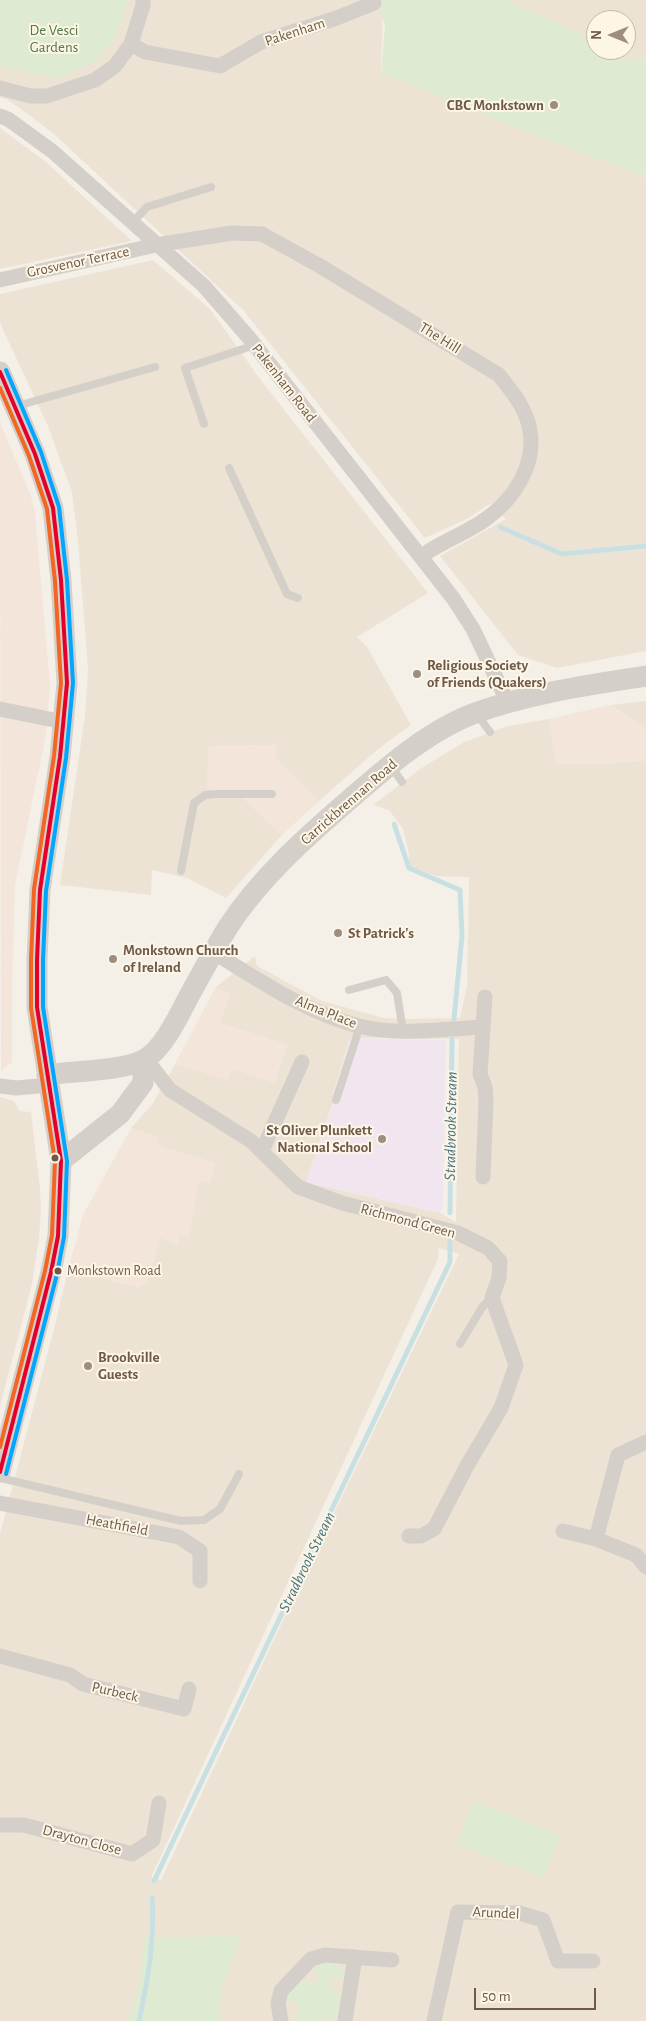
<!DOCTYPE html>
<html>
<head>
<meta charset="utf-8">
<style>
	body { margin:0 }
	#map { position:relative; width:646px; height:2021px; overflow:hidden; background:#f4f0e7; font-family:"Alegreya Sans",sans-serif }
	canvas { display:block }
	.north { position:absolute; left:586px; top:10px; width:50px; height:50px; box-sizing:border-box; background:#fdf6e6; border:1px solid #c4b7a8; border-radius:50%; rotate:270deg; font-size:14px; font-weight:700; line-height:20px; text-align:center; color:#6e594a }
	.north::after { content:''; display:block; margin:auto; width:18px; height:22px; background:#9d8e81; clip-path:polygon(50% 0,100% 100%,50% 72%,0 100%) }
	.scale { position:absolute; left:474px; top:1988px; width:122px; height:22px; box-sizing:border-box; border:2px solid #6e594a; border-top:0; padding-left:6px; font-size:15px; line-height:18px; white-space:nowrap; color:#6e594a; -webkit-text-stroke:4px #fdf6e6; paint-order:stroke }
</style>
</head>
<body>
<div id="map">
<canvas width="646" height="2021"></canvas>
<div class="north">N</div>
<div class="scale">50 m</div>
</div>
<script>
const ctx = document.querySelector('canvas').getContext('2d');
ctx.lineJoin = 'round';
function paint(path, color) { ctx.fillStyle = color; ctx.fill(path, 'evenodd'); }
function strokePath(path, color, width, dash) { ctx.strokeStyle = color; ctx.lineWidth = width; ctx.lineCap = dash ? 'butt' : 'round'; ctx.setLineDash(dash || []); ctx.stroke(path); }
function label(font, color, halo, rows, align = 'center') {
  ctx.font = font + ' "Alegreya Sans",sans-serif'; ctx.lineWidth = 4; ctx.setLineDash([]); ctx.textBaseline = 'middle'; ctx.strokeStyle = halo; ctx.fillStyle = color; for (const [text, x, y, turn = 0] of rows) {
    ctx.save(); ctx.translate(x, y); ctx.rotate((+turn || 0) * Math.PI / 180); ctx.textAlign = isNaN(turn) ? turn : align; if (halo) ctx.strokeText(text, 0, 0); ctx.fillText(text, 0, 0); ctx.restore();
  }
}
const residential = new Path2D(`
	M 129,0 L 383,0 L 381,74 L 395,78 L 527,132 L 646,177 L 646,651 L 557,668 L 518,655 L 440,556 L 506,519 L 490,504 L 467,519 L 425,538 L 243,310 L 55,135 L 28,114 L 6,99 L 0,98 L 0,66 L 58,79 L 93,62 L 116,37 Z
	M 506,0 L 646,0 L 646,58 L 627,60 L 609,50 L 626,50 L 626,20 L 596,20 L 596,42 Z
	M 0,128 L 46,162 L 132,241 L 0,269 Z
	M 153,260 L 210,309 L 260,379 L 428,593 L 357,637 L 367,647 L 411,725 L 378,749 L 318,802 L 275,757 L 276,746 L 266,745 L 208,747 L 239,794 L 282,835 L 226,898 L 187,878 L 152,870 L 151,895 L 60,885 L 85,715 L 88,669 L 78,542 L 72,492 L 47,424 L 0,323 L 0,294 Z
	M 646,701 L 646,728 L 610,705 Z
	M 549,719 L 557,764 L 605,764 L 646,760 L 646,2021 L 0,2021 L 0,1534 L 55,1325 L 68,1270 L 139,1287 L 160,1237 L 177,1244 L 179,1234 L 188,1236 L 199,1180 L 210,1183 L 215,1163 L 160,1147 L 157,1143 L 158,1138 L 131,1128 L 153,1103 L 175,1064 L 227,1079 L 231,1068 L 274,1082 L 287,1045 L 220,1023 L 229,993 L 215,988 L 255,956 L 257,966 L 322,1001 L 384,1018 L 409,1019 L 460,1018 L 467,985 L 469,877 L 436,876 L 409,866 L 409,854 L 403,829 L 389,810 L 373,805 L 420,769 L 464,742 L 508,726 ZM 350,1038 L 459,1039 L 456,1222 L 440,1213 L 306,1182 L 335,1096 L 333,1094 ZM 439,1248 L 459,1254 L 300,1584 L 161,1880 L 151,1877 L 438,1259 Z
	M 0,1097 L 14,1101 L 20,1111 L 31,1112 L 40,1189 L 41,1211 L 39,1238 L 32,1284 L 0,1406 Z`);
const commercial = new Path2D(`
	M 0,422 L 31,496 L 35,512 L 50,685 L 46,735 L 15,885 L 12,988 L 12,1062 L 1,1071 Z
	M 609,705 L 646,728 L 646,760 L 605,764 L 557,764 L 549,719 Z
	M 266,745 L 277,746 L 275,757 L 318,802 L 282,835 L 239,794 L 217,794 L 207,788 L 208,747 Z
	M 215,988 L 229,993 L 220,1023 L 287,1045 L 274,1082 L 231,1068 L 227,1080 L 175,1064 Z
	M 131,1128 L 159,1138 L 157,1143 L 161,1144 L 160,1147 L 215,1163 L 210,1183 L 199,1181 L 188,1236 L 179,1234 L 177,1245 L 160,1237 L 148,1282 L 139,1287 L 68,1270 L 83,1215 Z`);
const education = new Path2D(`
	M 350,1038 L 446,1040 L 443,1204 L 440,1213 L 306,1182 L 335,1097 L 333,1095 Z`);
const green = new Path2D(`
	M 0,0 L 129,0 L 116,37 L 94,62 L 58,79 L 0,66 Z
	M 373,0 L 506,0 L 587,37 L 596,42 L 596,50 L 609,50 L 627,60 L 646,58 L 646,177 L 527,132 L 395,78 L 381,74 L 385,24 Z
	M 473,1801 L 561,1835 L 544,1878 L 457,1844 Z
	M 242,1936 C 230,1964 217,1990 221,2021 L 127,2021 L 136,1999 L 145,1937 Z
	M 320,1959 C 333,1962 348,1964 345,1980 L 332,1977 L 328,1989 L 342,1993 L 336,2020 L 325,2018 L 324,2021 L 293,2021 L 298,2019 L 298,2002 L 285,2002 L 285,1997 L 303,1978 L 313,1985 L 320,1976 L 311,1969 Z`);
const stream = new Path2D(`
	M 500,527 L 562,554 L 646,546
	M 394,824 L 409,868 L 460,890 L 462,936 L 454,1019
	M 450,1213 L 452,1039
	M 154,1881 L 450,1262 L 450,1240
	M 139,2021 C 148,1980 155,1940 152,1898`);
const lane = new Path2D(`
	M 132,223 L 147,207 L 211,187
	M 17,406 L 155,367
	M 204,424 L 185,368 L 255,345
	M 229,468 L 287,594 L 298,598
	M 476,713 L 490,732
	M 391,766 L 402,782
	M 181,871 L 194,803 L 205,795 L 217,794 L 272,794
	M 349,990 L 386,980 L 397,993 L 403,1031
	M 336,1100 L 360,1026
	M 460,1344 L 483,1306 L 492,1298
	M 0,1478 L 181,1521 L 204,1520 L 220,1509 L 239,1474`);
const street = new Path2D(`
	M 131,44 L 145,52 L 220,66 L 261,42 L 334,19 L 374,3 L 373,0
	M 0,88 L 30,96 L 47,96 L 95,80 L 115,66 L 131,44 L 143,5 L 143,0
	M 0,116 L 8,119 L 52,151 L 204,286 L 250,339 L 453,598 L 473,629 L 508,703
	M 0,280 L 156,245 L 232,233 L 262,234 L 320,266 L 499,375 C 512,392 527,409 530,431 C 536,466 513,500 486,519 C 471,530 447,540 429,551 L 422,557
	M 0,709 L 64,722
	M 213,952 C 259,980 306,1013 359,1026 C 397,1036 443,1029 482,1027
	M 146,1059 L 170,1090 L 251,1141 L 298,1187 L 342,1203 L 458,1233 L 488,1248 L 500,1261 L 499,1278 L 492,1298 L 516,1365 L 501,1408 L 468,1464 L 434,1529 L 421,1536 L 409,1536
	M 0,1086 L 16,1088 L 49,1085
	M 262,1151 L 302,1062
	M 483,1177 L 486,1101 L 485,1087 L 480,1074 L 485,997
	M 646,1442 L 618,1455 L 596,1539 L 636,1555 L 646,1567
	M 0,1503 L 179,1537 L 200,1551 L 200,1581
	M 563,1531 L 596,1539
	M 0,1656 L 70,1675 L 83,1684 L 184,1709 L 189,1689
	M 0,1825 L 24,1825 L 132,1854 L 153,1840 L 159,1803
	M 281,2021 L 278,2003 L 281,1991 L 311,1959 L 325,1955 L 392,1960
	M 345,2021 L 355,1957
	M 434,2021 L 458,1912 L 519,1913 L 543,1920 L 558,1961 L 593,1961`);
const secondary = new Path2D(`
	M 0,372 L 35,454 L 53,508 L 61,580 L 67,683 L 60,757 L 40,890 L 37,960 L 37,1007 L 61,1161 L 58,1236 L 51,1272 L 0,1472
	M 47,1075 C 73,1071 125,1071 145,1059 C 166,1047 182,1008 194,987 C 205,967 216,947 228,927 C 260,878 305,838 349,800 C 387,767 430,729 478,712 C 531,693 590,685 646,676
	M 61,1161 L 120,1114 L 143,1083 L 143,1074 L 146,1059`);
const bus1 = new Path2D(`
	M 0,372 L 35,454 L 53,508 L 61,580 L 67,683 L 60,757 L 40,890 L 37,960 L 37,1007 L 61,1161 L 58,1236 L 51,1272 L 0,1472`);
const bus2 = new Path2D(`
	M 0,388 L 29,456 L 47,509 L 55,581 L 61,683 L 54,756 L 34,889 L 31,960 L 31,1008 L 55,1161 L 52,1235 L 45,1271 L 0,1447`);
const bus3 = new Path2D(`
	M 6,370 L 41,452 L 59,507 L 67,580 L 73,683 L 66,758 L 46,891 L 43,960 L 43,1007 L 67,1161 L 64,1237 L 57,1274 L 6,1474`);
const markers = [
	[554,105,5,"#9d8e81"],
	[417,674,5,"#9d8e81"],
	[338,933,5,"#9d8e81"],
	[113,959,5,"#9d8e81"],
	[382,1139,5,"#9d8e81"],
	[55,1158,4.5,"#6e594a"],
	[58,1271,4.5,"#6e594a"],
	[88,1366,5,"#9d8e81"]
];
const busNames = [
	["Monkstown Road",67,1271]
];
const parkNames = [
	["De Vesci",54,30],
	["Gardens",54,47]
];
const streetNames = [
	["Pakenham",295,32,-18],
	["Grosvenor Terrace",78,262,-12],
	["The Hill",440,338,32],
	["Pakenham Road",284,383,52],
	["Carrickbrennan Road",349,802,-41],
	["Alma Place",326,1012,22],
	["Richmond Green",408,1221,15],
	["Heathfield",117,1525,11],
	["Purbeck",115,1692,13],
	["Drayton Close",82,1840,15],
	["Arundel",496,1913,3]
];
const poiNames = [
	["CBC Monkstown",544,105,"right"],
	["Religious Society",427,665],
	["of Friends (Quakers)",427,682],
	["St Patrick's",348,933],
	["Monkstown Church",123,950],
	["of Ireland",123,967],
	["St Oliver Plunkett",372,1130,"right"],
	["National School",372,1147,"right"],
	["Brookville",98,1357],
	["Guests",98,1374]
];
const waterNames = [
	["Stradbrook Stream",451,1126,-89],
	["Stradbrook Stream",307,1562,-64]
];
paint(residential, '#ede3d4');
paint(commercial, '#f4e5da');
paint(education, '#f1e6ef');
paint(green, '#dfead2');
strokePath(stream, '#c9e0e3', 5);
strokePath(lane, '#d5cfca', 8);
strokePath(street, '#d5cfca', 15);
strokePath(secondary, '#d5cfca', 21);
strokePath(bus1, '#e4002b', 4);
strokePath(bus2, '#f26522', 4);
strokePath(bus3, '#00a6ff', 4);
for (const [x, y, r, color] of markers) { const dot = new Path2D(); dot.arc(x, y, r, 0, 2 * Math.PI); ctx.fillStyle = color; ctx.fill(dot); strokePath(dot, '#fdf6e6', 2); }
label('14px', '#6e594a', '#fdf6e6', busNames, 'left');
label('15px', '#527a46', '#fdf6e6', parkNames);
label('15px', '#6e594a', '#fdf6e6', streetNames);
label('bold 15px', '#6e594a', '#fdf6e6', poiNames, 'left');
label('italic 16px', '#467480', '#fdf6e6', waterNames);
</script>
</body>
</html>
